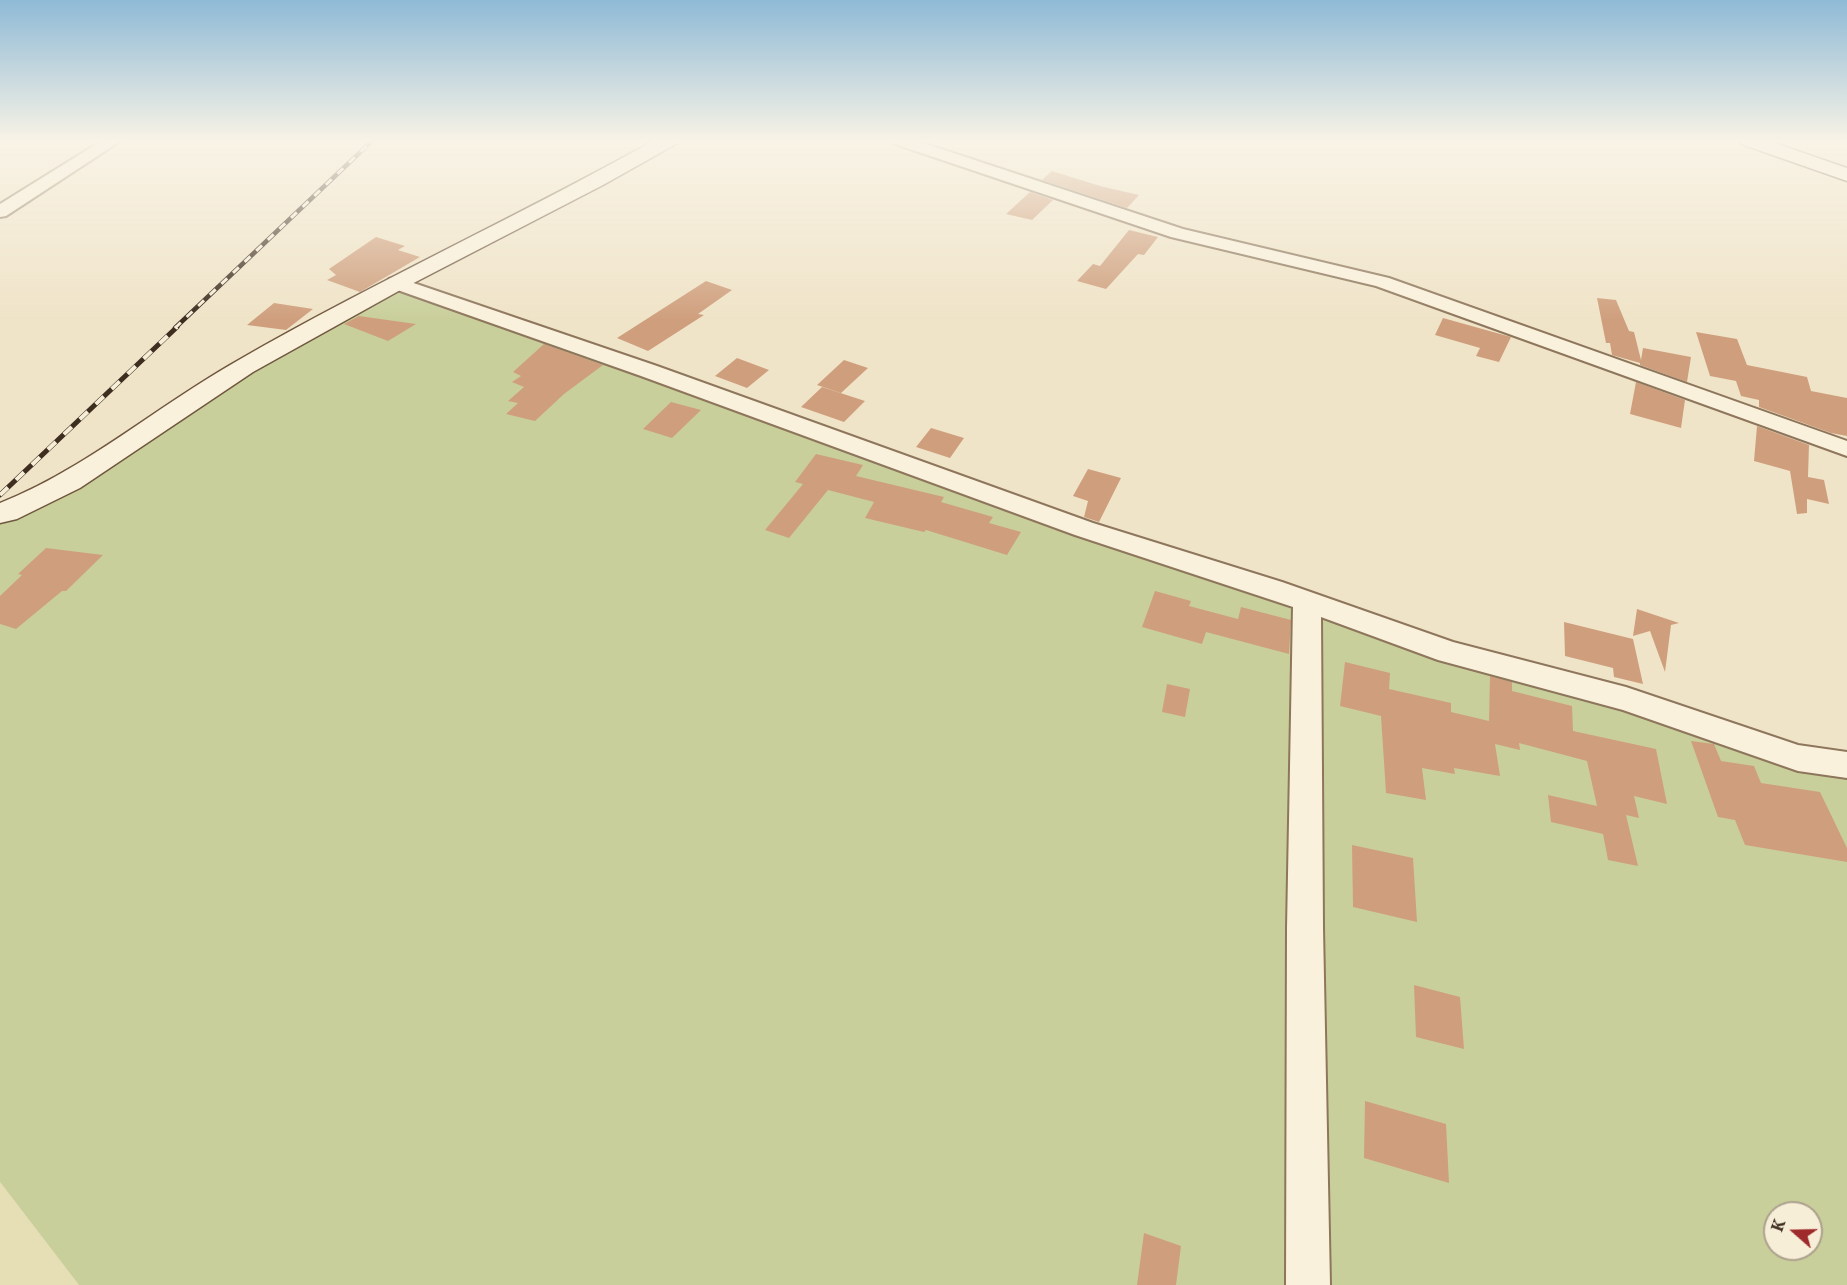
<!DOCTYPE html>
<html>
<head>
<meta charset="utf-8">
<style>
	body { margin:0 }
	#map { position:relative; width:1847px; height:1285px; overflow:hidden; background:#f0e4c8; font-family:"Noto Serif",serif }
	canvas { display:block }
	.north { position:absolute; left:1763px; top:1201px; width:60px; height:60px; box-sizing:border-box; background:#f7eed8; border:2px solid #ada18e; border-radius:50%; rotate:290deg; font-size:16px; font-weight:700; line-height:24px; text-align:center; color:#3d2e20 }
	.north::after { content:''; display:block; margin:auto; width:21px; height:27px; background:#9e2a2b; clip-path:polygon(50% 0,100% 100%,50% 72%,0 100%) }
</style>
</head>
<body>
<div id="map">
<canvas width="1847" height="1285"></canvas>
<div class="north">K</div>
</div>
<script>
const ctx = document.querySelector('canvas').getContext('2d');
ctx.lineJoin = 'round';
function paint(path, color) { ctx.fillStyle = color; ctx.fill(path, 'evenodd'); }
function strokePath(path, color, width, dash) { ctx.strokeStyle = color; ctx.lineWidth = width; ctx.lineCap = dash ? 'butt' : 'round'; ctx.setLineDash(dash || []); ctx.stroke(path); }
const farmland = new Path2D(`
	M 0,1182 L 79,1285 L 0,1285 Z`);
const green = new Path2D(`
	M 396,283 L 1307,602 L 1847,759 L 1847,1285 L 79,1285 L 0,1182 L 0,519 ZM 1775,1213 L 1811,1213 L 1811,1249 L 1775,1249 Z`);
const building = new Path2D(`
	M 1052,171 L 1100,186 L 1139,195 L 1127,208 L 1042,180 Z
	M 1030,192 L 1053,200 L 1032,220 L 1006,214 Z
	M 1129,230 L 1158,237 L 1144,255 L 1138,254 L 1106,289 L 1077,281 L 1093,264 L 1100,266 Z
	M 376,237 L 405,246 L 398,250 L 420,257 L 360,292 L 327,280 L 336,275 L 329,269 Z
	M 706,281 L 732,290 L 698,314 L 704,315 L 648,351 L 617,338 Z
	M 1597,298 L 1616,300 L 1629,331 L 1634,332 L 1641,360 L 1643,348 L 1691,357 L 1687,382 L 1640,365 L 1640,363 L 1612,355 L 1610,343 L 1606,343 Z
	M 274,303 L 313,309 L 286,330 L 247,325 Z
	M 359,316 L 416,324 L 388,341 L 344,324 Z
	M 1443,318 L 1511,337 L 1499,362 L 1476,356 L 1480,348 L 1435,335 Z
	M 1696,332 L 1737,339 L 1747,365 L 1807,377 L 1811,391 L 1847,398 L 1847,436 L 1831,433 L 1759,407 L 1759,400 L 1741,396 L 1736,381 L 1710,376 Z
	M 544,344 L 603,365 L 564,394 L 535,421 L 506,414 L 518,403 L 508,401 L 524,387 L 512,382 L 521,376 L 513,372 Z
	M 737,358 L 769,370 L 747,388 L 715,376 Z
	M 844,360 L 868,368 L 841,393 L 817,385 Z
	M 1636,382 L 1685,400 L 1681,428 L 1630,414 Z
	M 822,387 L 865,401 L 844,422 L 801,407 Z
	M 671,402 L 701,410 L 672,438 L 643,429 Z
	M 1757,426 L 1809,445 L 1808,477 L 1824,480 L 1829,504 L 1807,499 L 1807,513 L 1797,514 L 1790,471 L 1754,461 Z
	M 931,428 L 964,438 L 950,458 L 916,447 Z
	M 816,454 L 863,465 L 856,476 L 944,497 L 941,502 L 993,517 L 989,523 L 1021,532 L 1007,555 L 926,530 L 924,532 L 865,518 L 874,502 L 828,490 L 789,538 L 765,530 L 803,484 L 795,482 Z
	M 1088,469 L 1121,478 L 1099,522 L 1084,517 L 1088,501 L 1073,496 Z
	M 46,548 L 103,555 L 66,591 L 62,591 L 16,629 L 0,624 L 0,596 L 22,575 L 18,574 Z
	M 1155,591 L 1191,601 L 1189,606 L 1238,619 L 1241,607 L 1291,620 L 1289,654 L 1206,632 L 1202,644 L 1142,627 Z
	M 1637,609 L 1679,623 L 1671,625 L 1665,672 L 1650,631 L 1633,636 Z
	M 1564,622 L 1633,639 L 1643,684 L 1614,677 L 1613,668 L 1565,656 Z
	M 1345,662 L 1390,673 L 1389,689 L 1451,703 L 1451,712 L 1489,721 L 1490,676 L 1512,682 L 1512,691 L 1572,706 L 1573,731 L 1656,749 L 1667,804 L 1634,796 L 1639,818 L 1626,815 L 1638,866 L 1608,860 L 1603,834 L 1551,822 L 1548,795 L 1597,806 L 1587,761 L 1519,743 L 1520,750 L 1495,744 L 1500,776 L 1454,768 L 1455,774 L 1422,768 L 1426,800 L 1386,793 L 1381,716 L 1340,706 Z
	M 1167,684 L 1190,689 L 1185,717 L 1162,712 Z
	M 1691,741 L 1714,744 L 1721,761 L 1754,766 L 1761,783 L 1820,792 L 1847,848 L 1847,862 L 1745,845 L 1735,820 L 1718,817 Z
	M 1352,845 L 1413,858 L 1417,922 L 1353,907 Z
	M 1414,985 L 1460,997 L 1464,1049 L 1416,1037 Z
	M 1365,1101 L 1446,1124 L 1449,1183 L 1364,1158 Z
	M 1144,1233 L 1181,1246 L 1176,1285 L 1137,1285 Z`);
const street = new Path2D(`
	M 103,140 L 122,140 L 6,216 L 0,217 L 0,204 Z
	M 890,140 L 914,140 L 1183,229 L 1389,278 L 1847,441 L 1847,456 L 1376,286 L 1171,237 L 892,143 Z
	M 396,277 L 657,366 L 1093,523 L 1282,582 L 1453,642 L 1626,687 L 1798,745 L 1847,752 L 1847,778 L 1798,771 L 1623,710 L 1438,660 L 1321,617 L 1323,928 L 1330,1285 L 1286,1285 L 1287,928 L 1293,607 L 1075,535 L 641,376 L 389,287 L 386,283 L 389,279 Z`);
const secondary = new Path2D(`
	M 655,140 L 678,140 L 676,144 L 603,185 L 404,288 L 253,372 L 80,488 L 17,519 L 0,523 L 0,503 C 86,469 157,406 237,361 C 374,282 517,217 655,140 Z
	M 1739,140 L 1766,140 L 1847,168 L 1847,181 L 1741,144 Z`);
const railFar1 = new Path2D(`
	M 175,328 L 373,140`);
const rail = new Path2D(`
	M 0,495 L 177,327`);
paint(farmland, '#e6deb5');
paint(green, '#c9cf9b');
paint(building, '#cf9f7d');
strokePath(street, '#8d765c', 4);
strokePath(secondary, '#6f573f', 3);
paint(street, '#faf1dc');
paint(secondary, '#faf1dc');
strokePath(railFar1, '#3d2e20', 4.5);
strokePath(rail, '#3d2e20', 5);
strokePath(railFar1, '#f7eed8', 3, [8]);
strokePath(rail, '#f7eed8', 4, [11]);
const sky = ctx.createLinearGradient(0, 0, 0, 320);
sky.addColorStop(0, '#8fbad6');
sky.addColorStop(0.44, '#f8f3e6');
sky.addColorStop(1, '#f8f3e600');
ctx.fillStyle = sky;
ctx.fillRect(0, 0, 1847, 320);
</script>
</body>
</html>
